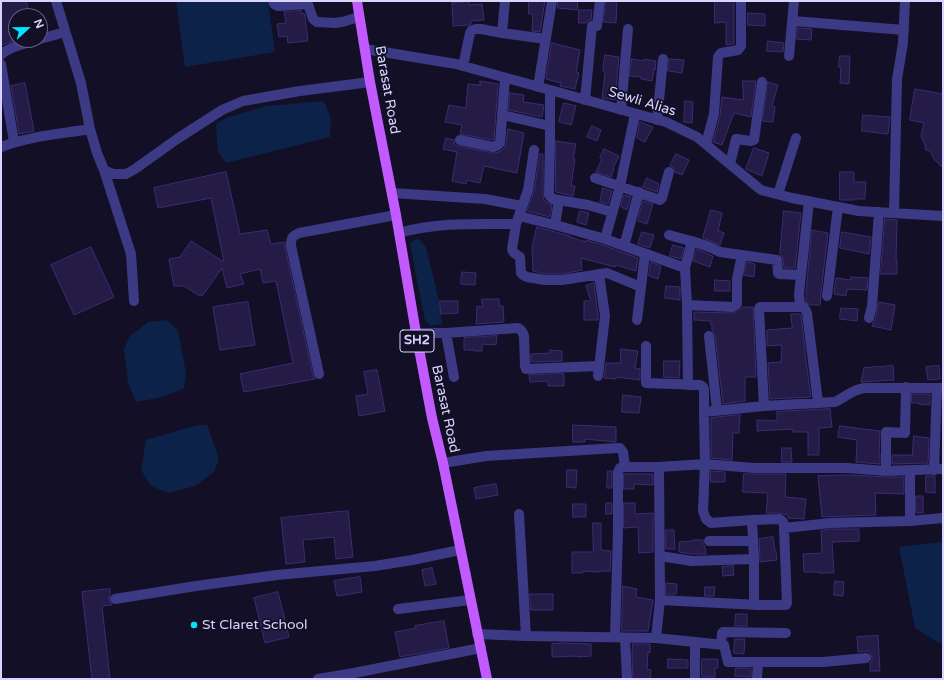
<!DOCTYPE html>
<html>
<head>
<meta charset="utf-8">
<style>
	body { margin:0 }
	#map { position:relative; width:944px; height:680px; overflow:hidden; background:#130f26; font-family:"Varela Round",sans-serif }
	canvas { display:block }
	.frame { position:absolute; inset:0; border:2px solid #d9d4ff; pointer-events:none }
	.north { position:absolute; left:8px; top:8px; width:40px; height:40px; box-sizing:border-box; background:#130f26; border:1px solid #625e7d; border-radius:50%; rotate:68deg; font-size:11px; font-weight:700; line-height:16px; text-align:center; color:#d9d4ff }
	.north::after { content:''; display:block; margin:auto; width:14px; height:18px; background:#00e5ff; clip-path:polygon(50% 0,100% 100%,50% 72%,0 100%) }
</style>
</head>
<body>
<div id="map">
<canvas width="944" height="680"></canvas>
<div class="frame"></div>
<div class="north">N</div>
</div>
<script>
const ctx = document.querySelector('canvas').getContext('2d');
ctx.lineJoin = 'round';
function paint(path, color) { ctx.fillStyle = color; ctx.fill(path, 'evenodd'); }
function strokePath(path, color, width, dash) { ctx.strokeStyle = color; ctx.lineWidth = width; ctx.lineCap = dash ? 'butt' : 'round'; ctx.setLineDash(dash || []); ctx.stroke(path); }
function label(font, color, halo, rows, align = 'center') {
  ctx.font = font + ' "Varela Round",sans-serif'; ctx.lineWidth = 3.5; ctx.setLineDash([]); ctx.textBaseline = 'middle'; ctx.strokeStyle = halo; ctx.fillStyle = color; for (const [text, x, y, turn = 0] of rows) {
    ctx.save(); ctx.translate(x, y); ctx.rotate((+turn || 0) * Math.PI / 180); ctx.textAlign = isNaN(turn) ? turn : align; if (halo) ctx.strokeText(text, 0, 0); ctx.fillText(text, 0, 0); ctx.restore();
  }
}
const water = new Path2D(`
	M 176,1 L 268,1 L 275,52 L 185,67 Z
	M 324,101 L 331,119 L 330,137 L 226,163 L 218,152 L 216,124 L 226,118 L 267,106 Z
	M 418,238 L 426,247 L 440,305 L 442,324 L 430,326 L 425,320 L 417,281 L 410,243 Z
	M 167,320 L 178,331 L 186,373 L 184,388 L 163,397 L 136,402 L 128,383 L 124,349 L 130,336 L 148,322 Z
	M 207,424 L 219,459 L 214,472 L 195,486 L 168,493 L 151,486 L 141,470 L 146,440 L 186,428 Z
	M 943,542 L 943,642 L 939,643 L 915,628 L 899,547 Z`);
const building = new Path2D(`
	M 6,1 L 26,1 L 30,16 L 16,16 L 16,40 L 1,45 L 1,3 Z
	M 529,1 L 545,1 L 540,32 L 532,31 L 533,14 L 529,14 Z
	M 558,1 L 578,1 L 577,10 L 558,8 Z
	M 606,1 L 617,1 L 616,23 L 604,22 Z
	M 715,1 L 734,1 L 734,44 L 726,45 L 726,22 L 715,23 Z
	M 469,2 L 469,5 L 482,4 L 484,20 L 471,21 L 471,24 L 469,25 L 453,26 L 452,3 Z
	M 579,10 L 592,10 L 591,20 L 589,20 L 586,23 L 579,23 Z
	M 301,11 L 301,14 L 304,13 L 305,16 L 308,41 L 288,43 L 287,36 L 279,37 L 277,24 L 286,23 L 284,12 Z
	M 748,13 L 765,14 L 765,26 L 748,25 Z
	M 798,28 L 812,29 L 811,40 L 797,39 Z
	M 768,41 L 784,43 L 783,52 L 767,51 Z
	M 552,43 L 580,50 L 576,72 L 579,73 L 575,89 L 560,86 L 561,83 L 546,79 Z
	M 605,55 L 619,57 L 615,100 L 602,98 L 605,72 L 603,71 Z
	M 840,56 L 850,56 L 849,84 L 840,83 L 841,67 L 839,67 Z
	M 632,59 L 644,61 L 644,59 L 656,61 L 655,70 L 654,69 L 652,81 L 641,79 L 641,77 L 630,76 Z
	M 669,59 L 684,60 L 682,73 L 668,71 Z
	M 480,81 L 498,84 L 494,140 L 492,140 L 460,134 L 462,125 L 445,122 L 449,105 L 466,108 L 468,84 L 480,85 Z
	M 743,81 L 756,81 L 751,117 L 734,113 L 722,145 L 713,142 L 720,116 L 722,97 L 743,100 Z
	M 768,82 L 778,85 L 772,106 L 775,107 L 773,122 L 763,121 Z
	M 25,83 L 34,131 L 19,134 L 11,86 Z
	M 915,89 L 943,94 L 943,168 L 934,159 L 930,151 L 926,150 L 925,145 L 921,136 L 924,123 L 910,120 Z
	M 510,93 L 524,95 L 523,102 L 544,105 L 542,117 L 509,110 Z
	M 685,101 L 693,102 L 692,123 L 684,122 Z
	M 564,103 L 576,106 L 571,125 L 559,122 Z
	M 863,115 L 890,117 L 888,134 L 862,131 Z
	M 640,122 L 653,127 L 645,142 L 637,138 Z
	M 592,126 L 601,130 L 597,141 L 587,137 Z
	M 508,129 L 524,133 L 517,173 L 484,166 L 480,183 L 467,180 L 466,184 L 452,181 L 457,152 L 443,149 L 446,138 L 454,140 L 455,145 L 459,146 L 492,153 L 495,153 L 501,151 L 505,147 L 506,144 Z
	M 556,141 L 576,144 L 573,159 L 575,159 L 571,186 L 575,186 L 573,196 L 556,192 Z
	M 754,148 L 769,153 L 762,176 L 748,170 L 746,169 Z
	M 604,149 L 619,156 L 613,168 L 614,169 L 611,177 L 596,172 L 602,159 L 600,158 Z
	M 540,154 L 543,154 L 543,195 L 544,200 L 552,205 L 550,217 L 527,211 L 534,191 Z
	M 676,154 L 689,160 L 682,175 L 675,172 L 674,168 L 670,166 Z
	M 226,172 L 240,234 L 267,230 L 271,244 L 285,242 L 285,247 L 313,375 L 315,379 L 244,392 L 240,374 L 293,363 L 276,281 L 263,283 L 260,269 L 240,274 L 244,284 L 227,288 L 222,268 L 203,295 L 200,296 L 184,286 L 174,286 L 169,259 L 180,257 L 191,241 L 224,262 L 211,198 L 158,208 L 154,188 Z
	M 840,172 L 854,172 L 854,182 L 866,182 L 865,199 L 854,199 L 854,200 L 840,200 Z
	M 647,178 L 659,184 L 657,192 L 643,187 Z
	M 603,188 L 612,191 L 608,204 L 600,202 Z
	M 624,195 L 631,197 L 627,210 L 621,207 Z
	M 643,201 L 653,204 L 647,224 L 638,221 Z
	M 711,210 L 722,213 L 718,231 L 724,233 L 720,245 L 703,238 Z
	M 580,211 L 589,213 L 586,225 L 577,222 Z
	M 784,211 L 801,213 L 795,268 L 784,268 L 783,259 L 782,256 L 780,254 Z
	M 885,219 L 897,220 L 896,260 L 897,260 L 897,274 L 881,274 Z
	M 537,227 L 570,236 L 570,237 L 586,242 L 586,240 L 603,245 L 638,258 L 636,271 L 616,265 L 615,267 L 581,258 L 582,270 L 562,274 L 546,274 L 533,271 L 532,248 Z
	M 812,230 L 828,233 L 821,292 L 820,305 L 810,305 L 806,301 L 806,294 Z
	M 642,232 L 654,235 L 650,248 L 638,244 Z
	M 842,232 L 871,237 L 869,254 L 840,248 Z
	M 673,245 L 684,248 L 681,259 L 670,256 Z
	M 91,247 L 114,297 L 74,315 L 51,265 Z
	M 697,249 L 713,256 L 710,267 L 693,261 Z
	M 651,262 L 661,266 L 658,279 L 649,276 Z
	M 747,262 L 755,264 L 754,277 L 744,275 Z
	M 462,272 L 476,273 L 475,285 L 461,284 Z
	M 851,277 L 868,278 L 867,290 L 847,289 L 846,296 L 834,294 L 836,278 L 851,280 Z
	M 715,280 L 730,281 L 730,291 L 715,291 Z
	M 594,283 L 598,316 L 598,320 L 584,320 L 584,301 L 591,301 L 586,286 Z
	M 666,286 L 680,287 L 680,300 L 665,298 Z
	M 482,299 L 499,299 L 499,306 L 503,306 L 504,322 L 476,324 L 477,306 L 482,307 Z
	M 440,301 L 458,301 L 458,313 L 441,314 Z
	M 248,302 L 255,345 L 220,350 L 213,307 Z
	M 879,302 L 895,305 L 891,330 L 872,326 L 873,323 L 875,320 Z
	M 743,307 L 753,307 L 756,377 L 745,377 L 745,401 L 723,404 L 715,335 L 714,333 L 712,330 L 712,325 L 711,325 L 711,321 L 694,320 L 694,312 L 733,313 L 737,312 Z
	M 841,308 L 858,309 L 857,321 L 840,319 Z
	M 791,314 L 800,314 L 801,315 L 805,348 L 805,354 L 811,397 L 770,399 L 768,363 L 781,362 L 782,345 L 767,346 L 767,330 L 792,328 Z
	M 497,336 L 496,345 L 482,344 L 482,351 L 474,351 L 474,350 L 464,350 L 464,338 Z
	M 621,349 L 638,351 L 635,368 L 640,369 L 640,380 L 616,377 L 616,379 L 604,378 L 606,363 L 620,363 Z
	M 550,350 L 562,351 L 562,361 L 531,362 L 531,354 L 550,353 Z
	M 664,361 L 680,361 L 679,378 L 664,377 Z
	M 893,366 L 894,380 L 861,382 L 864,368 Z
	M 939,366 L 940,379 L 928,380 L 926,367 Z
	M 377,370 L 385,411 L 359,416 L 356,396 L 368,394 L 364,372 Z
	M 564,374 L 564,386 L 548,386 L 548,381 L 530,382 L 529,375 Z
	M 912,394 L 930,394 L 930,405 L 918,404 L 918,403 L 912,403 Z
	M 623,395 L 641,397 L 639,413 L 622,412 Z
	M 830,409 L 832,427 L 819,428 L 819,455 L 808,455 L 808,432 L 793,432 L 793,429 L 757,431 L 757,420 L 777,421 L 777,412 Z
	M 740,415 L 739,433 L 733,433 L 732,460 L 711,458 L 711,418 Z
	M 573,425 L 616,427 L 616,442 L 585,439 L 585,442 L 573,442 Z
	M 840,426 L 880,431 L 879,454 L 880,454 L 880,464 L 856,462 L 857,440 L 838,437 Z
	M 914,436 L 929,438 L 928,463 L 892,464 L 892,455 L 912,455 Z
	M 782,448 L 791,448 L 792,462 L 782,462 Z
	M 567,470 L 577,470 L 576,488 L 567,487 Z
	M 608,471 L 612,471 L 612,488 L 607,488 Z
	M 711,471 L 725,472 L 725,482 L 711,482 Z
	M 624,474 L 653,474 L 653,485 L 634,484 L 634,489 L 624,489 Z
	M 744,474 L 786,474 L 785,497 L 806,499 L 804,519 L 788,518 L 788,515 L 779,513 L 766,513 L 768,493 L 743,492 Z
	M 849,475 L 886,477 L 904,477 L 904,494 L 875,493 L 876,515 L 822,517 L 818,476 Z
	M 926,476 L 935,476 L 935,493 L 926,492 Z
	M 496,484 L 498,495 L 476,499 L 474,488 Z
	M 916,496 L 923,496 L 923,513 L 916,513 Z
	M 606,503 L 612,503 L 612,514 L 606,514 Z
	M 624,503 L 635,503 L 635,514 L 653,513 L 653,552 L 639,553 L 638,527 L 624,528 Z
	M 573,504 L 586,504 L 586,517 L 573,517 Z
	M 348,511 L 353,557 L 336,559 L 334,537 L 303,540 L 305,562 L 286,564 L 281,518 Z
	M 593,523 L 601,523 L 601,550 L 611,551 L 610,571 L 600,571 L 600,572 L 583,571 L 583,573 L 572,573 L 572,552 L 593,552 Z
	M 831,529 L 859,529 L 859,541 L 832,542 L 834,573 L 819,573 L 819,572 L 804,572 L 803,554 L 822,553 L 821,531 Z
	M 666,530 L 674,530 L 675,549 L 666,549 Z
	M 773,537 L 775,551 L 776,551 L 777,560 L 760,562 L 759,539 Z
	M 693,540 L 703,540 L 703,544 L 705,546 L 706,554 L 692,554 L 679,552 L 679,542 L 693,541 Z
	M 733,566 L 734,575 L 723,576 L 722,567 Z
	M 432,568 L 436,584 L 425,586 L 422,570 Z
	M 360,577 L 362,592 L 337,596 L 334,581 Z
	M 835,581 L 844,582 L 843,596 L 834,595 Z
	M 666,583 L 677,584 L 676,594 L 666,594 Z
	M 623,586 L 637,589 L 636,597 L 653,600 L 648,631 L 622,631 Z
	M 705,587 L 715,587 L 714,596 L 705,596 Z
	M 110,589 L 110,594 L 109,600 L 112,605 L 102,606 L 110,679 L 92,679 L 82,592 Z
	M 278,592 L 289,637 L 265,643 L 254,598 Z
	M 530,594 L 553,594 L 553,610 L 531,610 Z
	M 736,614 L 747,614 L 747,626 L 735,626 Z
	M 444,621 L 449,648 L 400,657 L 395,632 L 416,628 L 415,626 Z
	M 878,636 L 880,671 L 870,671 L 870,663 L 872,661 L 872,658 L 871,655 L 869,651 L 858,652 L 857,637 Z
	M 735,639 L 745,639 L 744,654 L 734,653 Z
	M 564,643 L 591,644 L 591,656 L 578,657 L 578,656 L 552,657 L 552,644 Z
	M 633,644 L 650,644 L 650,653 L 648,652 L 647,669 L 651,670 L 650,679 L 633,679 L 632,655 Z
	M 668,659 L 688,660 L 688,668 L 668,668 Z
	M 702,659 L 718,659 L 718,668 L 715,668 L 715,677 L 702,677 Z
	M 736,668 L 751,668 L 751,677 L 735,676 Z`);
const minor = new Path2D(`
	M 56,1 L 81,83 L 90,129 L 97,153 L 104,170 L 131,254 L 134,301
	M 273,1 L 274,4 L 278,6 L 307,4 L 308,4 L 313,19 L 317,22 L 335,23 L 342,22 L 359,17
	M 793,21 L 904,30
	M 502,33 L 505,1
	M 40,39 L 65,32
	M 365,49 L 456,64 L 666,122 L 697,137 L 761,190 L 792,198 L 859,211 L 943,216
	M 1,55 C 8,47 28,43 38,40
	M 789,56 L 794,1
	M 1,64 L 14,142
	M 463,66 L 470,33 L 472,30 L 476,29 L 481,29 L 502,33 L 546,39
	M 538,87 L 552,1
	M 550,91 L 550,138 L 549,195 L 553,199 L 588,205 L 612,212
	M 585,100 L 592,26 L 597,26 L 600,1
	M 621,110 L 628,29
	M 503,115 L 550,126
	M 657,120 L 663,59
	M 460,140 L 493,147 L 498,145 L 500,143 L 505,78
	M 706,144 L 714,114 L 718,57 L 721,53 L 738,50 L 741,46 L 741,1
	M 1,147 C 29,136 60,134 90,129
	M 730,164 L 736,139 L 751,141 L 754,140 L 762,82
	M 104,170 L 113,174 L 126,174 L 135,169 L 177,139 L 222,110 L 243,101 L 300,91 L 370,82
	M 595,178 L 660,200 L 662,198 L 669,172
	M 392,193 L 485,199 L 522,206
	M 778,194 L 796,138
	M 809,201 L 799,294 L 800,305 L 804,307 L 807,313 L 818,402
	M 894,213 L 897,79 L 903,43 L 905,1
	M 519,216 L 559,226 L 605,239 L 685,268 L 687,305 L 733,307 L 737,304 L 737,279 L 742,255
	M 516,224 L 512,249 C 513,254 516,254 520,257 L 521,273 L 523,275 L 527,277 L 545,280 L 562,280 L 607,273 L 641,287
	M 555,225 L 559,200
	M 399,233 C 437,222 477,224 516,224 L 528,190 L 534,150
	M 669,235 C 685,240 705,243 720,252 L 777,260 L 778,273 L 779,274 L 801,275
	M 605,239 L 620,186 L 635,114
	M 624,246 L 639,192
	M 685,268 L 692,241
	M 827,296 L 838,207
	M 687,305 L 688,385
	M 869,318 L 872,306 L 879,212
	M 637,320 L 645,254
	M 416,333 L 446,333 L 518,328 C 522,330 523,332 524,336 L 525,366 L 526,369 L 599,366
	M 446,333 L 454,377
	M 709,336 L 717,410
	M 646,346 L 646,383 L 700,385 L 703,387 L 704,389 L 704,412
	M 319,374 L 291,246 C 291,238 292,236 299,233 L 396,215
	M 598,376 L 605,316 L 599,274
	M 943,388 L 864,388 C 852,390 845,397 835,402 L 764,406 L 704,412 L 705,464 L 703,511 L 706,519 L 711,523 L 752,520 L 779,519 C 784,521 784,524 784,528 L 831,523 L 910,521 L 943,518
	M 764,406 L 759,309 L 760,307 L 804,307
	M 443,463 L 486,456 L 617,448 L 620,448 L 623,452 L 625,467 L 659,467
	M 910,470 L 910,521
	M 934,470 L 937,388
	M 886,471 L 886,432 L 905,433 L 906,387
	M 519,514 L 526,636
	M 752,520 L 754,559 L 754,605
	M 709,541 L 753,541
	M 660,556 L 692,561 L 754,559
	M 115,599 L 196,586 L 277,575 L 375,566 L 412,560 L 460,550
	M 660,600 L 759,605 L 786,605 L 787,603 L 784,528
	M 398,609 L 470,600
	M 477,634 L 526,636 L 656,638 L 724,645 L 728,662 L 823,662 L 866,658
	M 615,637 L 618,530 L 618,472 L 620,468 L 625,467
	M 625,638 L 627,679
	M 656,638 L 660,600 L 659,467 L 705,464 L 754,468 L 847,468 L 886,471 L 943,469
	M 695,642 L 695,679
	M 721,645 L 722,633 L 723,632 L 786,633
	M 318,679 L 354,673 L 481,648
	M 757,679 L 758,662`);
const major = new Path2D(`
	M 357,1 L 370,82 L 396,215 L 416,333 L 432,418 L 443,463 L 487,679`);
const markers = [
	[194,625,4,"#00e5ff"]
];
const shields = [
	[417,341,34]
];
const shieldNames = [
	["SH2",417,341]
];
const streetNames = [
	["Barasat Road",387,90,80],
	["Sewli Alias",642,102,17],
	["Barasat Road",445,409,78]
];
const poiNames = [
	["St Claret School",202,625]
];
paint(water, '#0c2248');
paint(building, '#241b47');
strokePath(building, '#3b2d73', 1);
strokePath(minor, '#3d3a85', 10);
strokePath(major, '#c25bff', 10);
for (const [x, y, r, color] of markers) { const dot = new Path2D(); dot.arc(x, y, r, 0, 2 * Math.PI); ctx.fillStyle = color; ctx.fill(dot); strokePath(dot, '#130f26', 1.5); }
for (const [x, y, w] of shields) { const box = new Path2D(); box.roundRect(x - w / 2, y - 11, w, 22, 3); ctx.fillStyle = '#130f26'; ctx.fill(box); strokePath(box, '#d9d4ff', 1); }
label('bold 13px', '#d9d4ff', null, shieldNames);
label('14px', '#d9d4ff', '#130f26', streetNames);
label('14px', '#d9d4ff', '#130f26', poiNames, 'left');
</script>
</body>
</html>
